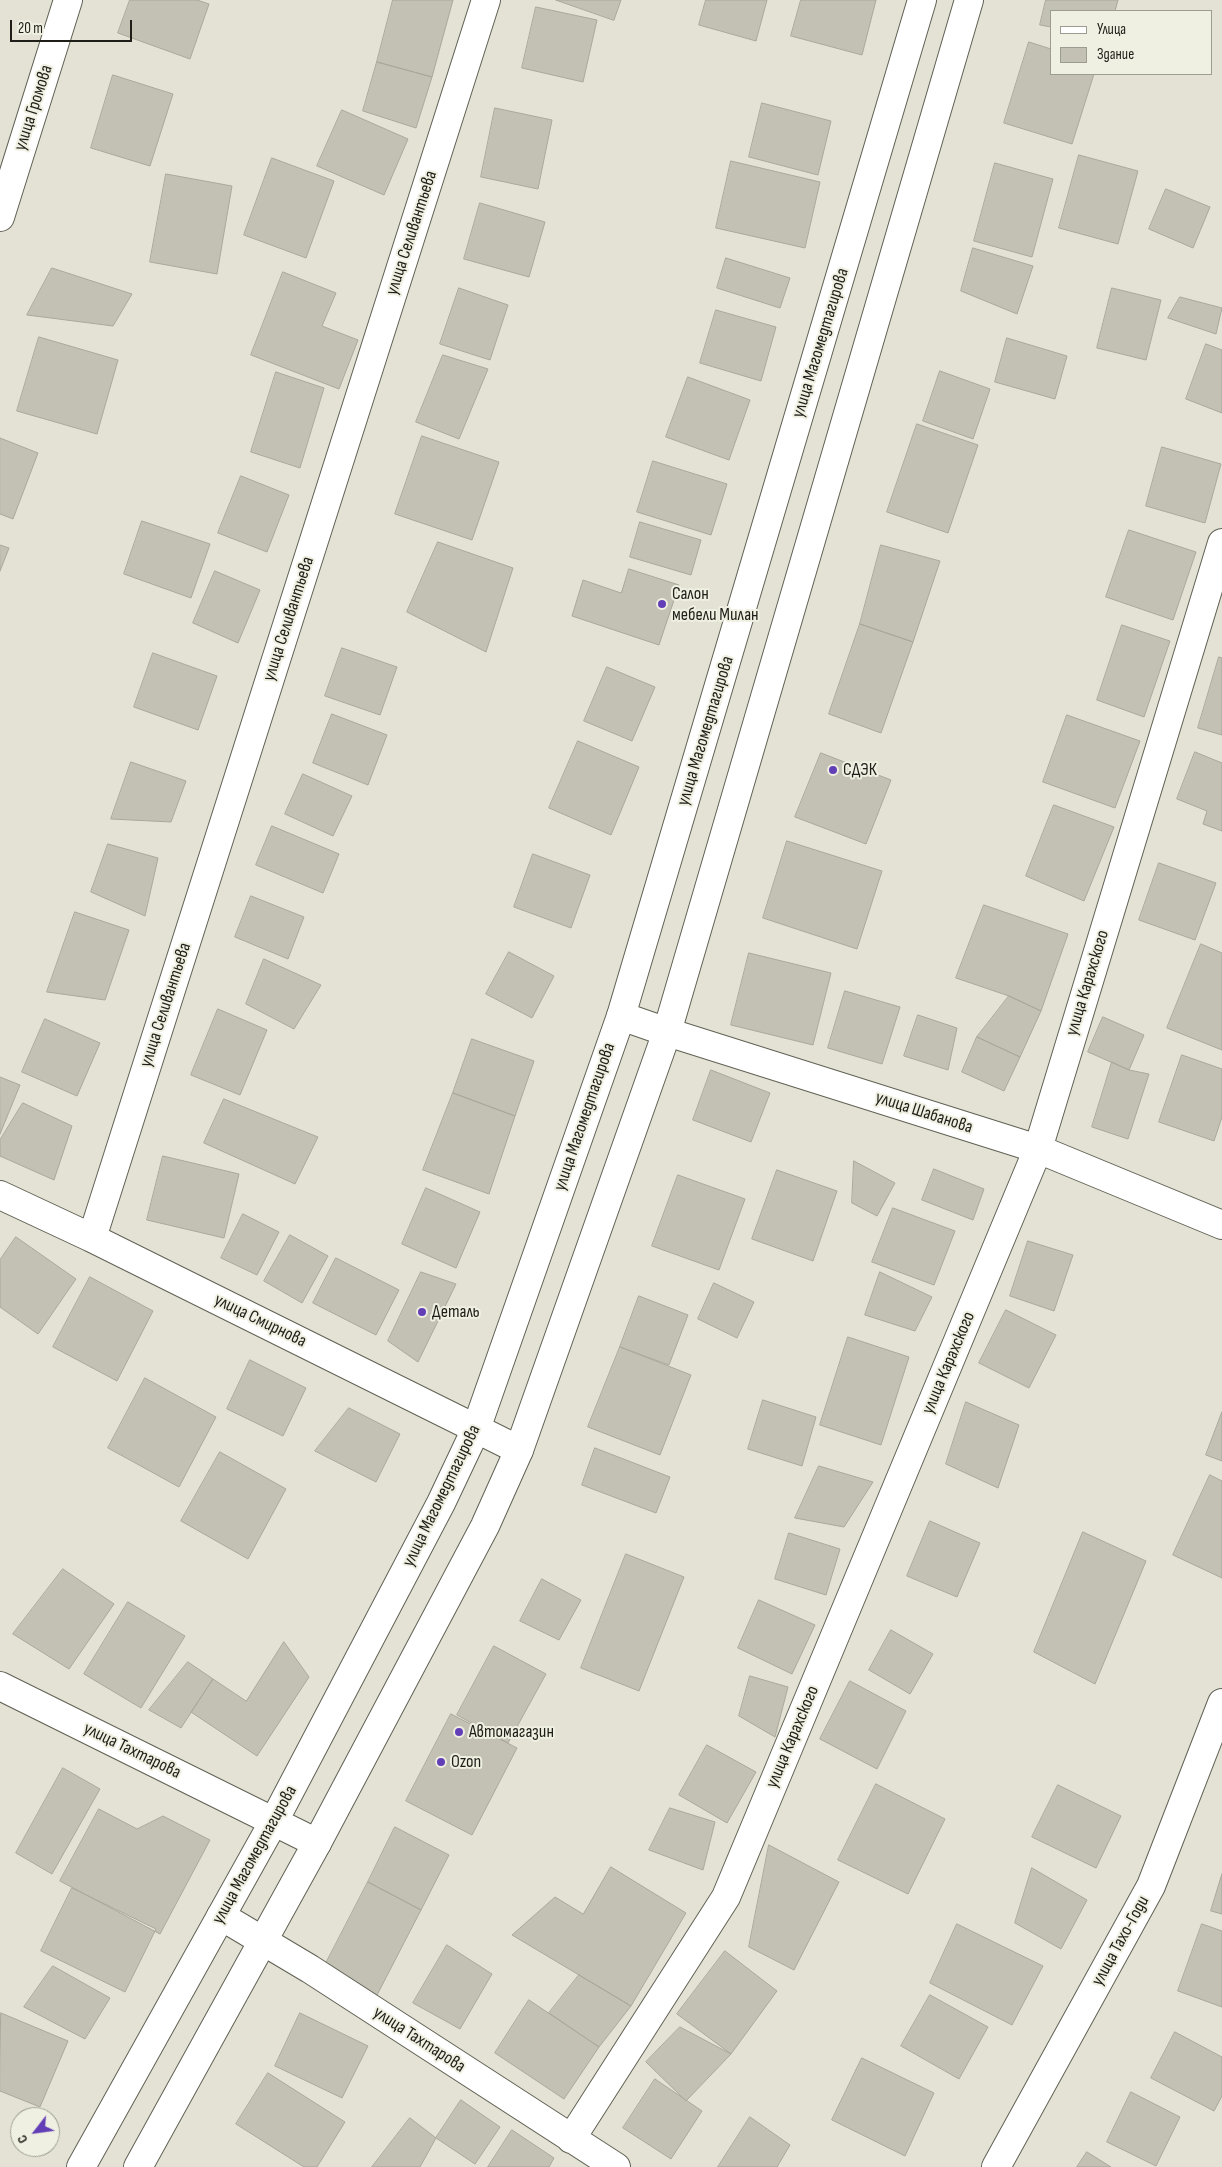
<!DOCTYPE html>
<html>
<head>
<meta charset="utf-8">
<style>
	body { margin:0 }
	#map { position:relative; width:1222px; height:2167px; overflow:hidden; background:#e3e2d4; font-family:"Sofia Sans Condensed",sans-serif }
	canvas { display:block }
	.legend { position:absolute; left:1050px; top:10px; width:162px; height:65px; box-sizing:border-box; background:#f0f0e2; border:1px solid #9c9c92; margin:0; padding:6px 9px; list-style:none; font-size:15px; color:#1f1e19 }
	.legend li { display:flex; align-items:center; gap:10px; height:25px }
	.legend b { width:25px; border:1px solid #9c9c92 }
	.north { position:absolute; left:10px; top:2107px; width:50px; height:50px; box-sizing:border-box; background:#f0f0e2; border:1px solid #9c9c92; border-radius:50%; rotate:240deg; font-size:14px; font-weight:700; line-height:20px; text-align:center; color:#1f1e19 }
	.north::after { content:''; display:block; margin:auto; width:18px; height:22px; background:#633fb7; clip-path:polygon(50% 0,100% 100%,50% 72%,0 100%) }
	.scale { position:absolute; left:10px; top:20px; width:122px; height:22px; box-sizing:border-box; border:2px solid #1f1e19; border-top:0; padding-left:6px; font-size:15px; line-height:18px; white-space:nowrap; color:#1f1e19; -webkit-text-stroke:4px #f0f0e2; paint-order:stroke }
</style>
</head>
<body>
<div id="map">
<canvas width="1222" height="2167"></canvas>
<ul class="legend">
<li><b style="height:6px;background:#fff"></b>Улица</li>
<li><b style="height:14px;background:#c2c1b4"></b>Здание</li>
</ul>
<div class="north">С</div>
<div class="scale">20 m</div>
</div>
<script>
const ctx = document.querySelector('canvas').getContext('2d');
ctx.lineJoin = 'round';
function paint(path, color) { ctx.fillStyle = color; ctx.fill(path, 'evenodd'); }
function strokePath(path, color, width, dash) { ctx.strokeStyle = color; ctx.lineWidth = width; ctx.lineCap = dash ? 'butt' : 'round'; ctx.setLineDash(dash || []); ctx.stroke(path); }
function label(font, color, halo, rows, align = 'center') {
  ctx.font = font + ' "Sofia Sans Condensed",sans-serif'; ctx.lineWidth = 4; ctx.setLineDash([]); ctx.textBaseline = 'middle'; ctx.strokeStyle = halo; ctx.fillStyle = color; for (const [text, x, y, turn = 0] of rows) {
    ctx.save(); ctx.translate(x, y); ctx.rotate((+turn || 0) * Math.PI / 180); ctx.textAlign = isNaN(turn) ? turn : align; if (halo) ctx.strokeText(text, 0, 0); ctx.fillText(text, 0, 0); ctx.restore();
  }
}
const building = new Path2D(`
	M 130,0 L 197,0 L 209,4 L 190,59 L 118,33 Z
	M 393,0 L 453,0 L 432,77 L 377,62 Z
	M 556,0 L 621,0 L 614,20 Z
	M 706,0 L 767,0 L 756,41 L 699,25 Z
	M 801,0 L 876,0 L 862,55 L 791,36 Z
	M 1046,0 L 1118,0 L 1115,11 L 1051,11 L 1051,27 L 1040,25 Z
	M 536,7 L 597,20 L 583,82 L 522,68 Z
	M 1029,42 L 1051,49 L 1051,74 L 1094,74 L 1072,144 L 1004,123 Z
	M 377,62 L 432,77 L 416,128 L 363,111 Z
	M 113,75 L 173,94 L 150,166 L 91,148 Z
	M 762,103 L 831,121 L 818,175 L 749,157 Z
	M 495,108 L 552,120 L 538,189 L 481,177 Z
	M 342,110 L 408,139 L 384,195 L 317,166 Z
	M 1079,155 L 1138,171 L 1118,244 L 1059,228 Z
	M 272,158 L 334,181 L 306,258 L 244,235 Z
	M 731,161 L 820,182 L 805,248 L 716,228 Z
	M 995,163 L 1053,179 L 1032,257 L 974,241 Z
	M 166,174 L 232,186 L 217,274 L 150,262 Z
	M 1166,189 L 1210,207 L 1193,248 L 1149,229 Z
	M 480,203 L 545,222 L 529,277 L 464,259 Z
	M 973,248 L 1033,266 L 1017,314 L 961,291 Z
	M 726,258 L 790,278 L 780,308 L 717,288 Z
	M 52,268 L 132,294 L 113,326 L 27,315 Z
	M 283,272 L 336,293 L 322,326 L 358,340 L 339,389 L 251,355 Z
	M 459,288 L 508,305 L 490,360 L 440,344 Z
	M 1112,288 L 1161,300 L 1146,360 L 1097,348 Z
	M 1180,297 L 1222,308 L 1216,334 L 1168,318 Z
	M 716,310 L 776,327 L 761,381 L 700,363 Z
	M 39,337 L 118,360 L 97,434 L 17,411 Z
	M 1007,338 L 1067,356 L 1055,399 L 995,382 Z
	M 1206,344 L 1222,350 L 1222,413 L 1186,399 Z
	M 443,355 L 488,369 L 459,439 L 416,422 Z
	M 940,371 L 990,389 L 973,439 L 923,421 Z
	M 276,372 L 324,388 L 300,468 L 251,452 Z
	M 688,377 L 750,400 L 729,460 L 666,437 Z
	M 917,424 L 978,445 L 948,533 L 887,512 Z
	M 422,436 L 499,462 L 472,540 L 395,514 Z
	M 0,438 L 38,453 L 13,519 L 0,514 Z
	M 1162,447 L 1221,464 L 1205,523 L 1146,506 Z
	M 653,461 L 727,484 L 711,535 L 637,512 Z
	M 241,476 L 289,495 L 267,552 L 218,533 Z
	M 142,521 L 210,544 L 191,598 L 124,574 Z
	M 640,522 L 701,540 L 691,575 L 630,557 Z
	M 1129,530 L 1196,552 L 1173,620 L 1106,597 Z
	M 438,542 L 513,568 L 486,652 L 407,612 Z
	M 0,545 L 9,548 L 0,571 Z
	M 881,545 L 940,561 L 913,642 L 860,624 Z
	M 629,569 L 679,585 L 659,645 L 572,616 L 583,580 L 621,593 Z
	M 215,571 L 260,590 L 238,643 L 193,623 Z
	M 860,624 L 913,642 L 881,733 L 829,714 Z
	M 1122,625 L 1170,641 L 1144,717 L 1097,700 Z
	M 342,648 L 397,667 L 380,715 L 325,696 Z
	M 153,653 L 217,676 L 198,730 L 134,707 Z
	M 1219,657 L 1222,658 L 1222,735 L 1198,728 Z
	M 607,667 L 655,687 L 632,741 L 584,721 Z
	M 332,714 L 387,735 L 368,785 L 313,763 Z
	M 1067,715 L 1140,741 L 1115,808 L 1043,782 Z
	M 578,741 L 639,767 L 611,835 L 549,808 Z
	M 1195,752 L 1222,763 L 1222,831 L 1203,824 L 1207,811 L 1177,799 Z
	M 821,753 L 891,780 L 866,844 L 795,817 Z
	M 131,762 L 186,781 L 171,822 L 111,819 Z
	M 303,774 L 352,796 L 333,836 L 285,814 Z
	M 1054,805 L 1114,827 L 1084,901 L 1026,876 Z
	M 272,826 L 339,854 L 323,893 L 256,865 Z
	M 787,841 L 882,871 L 857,949 L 763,918 Z
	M 108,844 L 158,858 L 145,916 L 91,892 Z
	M 533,854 L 590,875 L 571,928 L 514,907 Z
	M 1159,863 L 1216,883 L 1195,940 L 1139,920 Z
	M 251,896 L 304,917 L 288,959 L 235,937 Z
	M 984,905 L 1068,934 L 1041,1011 L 1009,996 L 956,978 Z
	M 75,912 L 129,930 L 105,1000 L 47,992 Z
	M 1201,944 L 1222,953 L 1222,1050 L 1167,1028 Z
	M 509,952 L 554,976 L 532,1018 L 486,994 Z
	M 749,953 L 831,973 L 813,1045 L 731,1025 Z
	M 264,959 L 321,985 L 294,1029 L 246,1004 Z
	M 845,991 L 900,1007 L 882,1064 L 828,1048 Z
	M 1009,996 L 1041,1011 L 1020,1057 L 977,1037 Z
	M 218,1009 L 267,1030 L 240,1095 L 191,1075 Z
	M 918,1015 L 957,1028 L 948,1070 L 904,1056 Z
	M 1103,1017 L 1144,1035 L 1129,1070 L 1088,1052 Z
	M 45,1019 L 100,1043 L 77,1096 L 22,1072 Z
	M 977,1037 L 1020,1057 L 1004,1091 L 962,1072 Z
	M 472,1039 L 534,1061 L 515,1116 L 453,1093 Z
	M 1182,1055 L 1222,1069 L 1222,1117 L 1214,1141 L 1159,1122 Z
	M 1112,1062 L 1129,1070 L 1149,1074 L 1128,1139 L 1092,1127 Z
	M 711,1070 L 770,1093 L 751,1142 L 693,1120 Z
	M 0,1077 L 20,1085 L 0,1134 Z
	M 453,1093 L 515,1116 L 489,1194 L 423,1170 Z
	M 224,1099 L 318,1137 L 295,1184 L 204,1143 Z
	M 23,1103 L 72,1126 L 54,1180 L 0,1156 L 0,1140 Z
	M 163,1156 L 239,1174 L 224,1238 L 147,1220 Z
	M 854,1161 L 895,1183 L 877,1216 L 852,1203 Z
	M 934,1169 L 984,1189 L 973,1220 L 922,1200 Z
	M 777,1170 L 837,1191 L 813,1261 L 752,1239 Z
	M 678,1175 L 745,1199 L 719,1270 L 652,1246 Z
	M 426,1188 L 480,1212 L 456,1268 L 402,1244 Z
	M 893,1208 L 955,1231 L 934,1285 L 872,1262 Z
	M 243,1214 L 279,1232 L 257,1275 L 221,1258 Z
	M 290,1235 L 328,1256 L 302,1303 L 264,1281 Z
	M 16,1237 L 76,1279 L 38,1334 L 0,1307 L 0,1260 Z
	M 1028,1241 L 1073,1255 L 1054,1311 L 1010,1296 Z
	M 336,1258 L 399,1290 L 376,1335 L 313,1303 Z
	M 421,1272 L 456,1284 L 418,1362 L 388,1341 Z
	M 880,1272 L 932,1297 L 915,1331 L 865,1315 Z
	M 90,1277 L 153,1311 L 117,1381 L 53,1347 Z
	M 714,1283 L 754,1302 L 737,1338 L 698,1319 Z
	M 639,1296 L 688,1315 L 669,1365 L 620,1347 Z
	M 1006,1310 L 1056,1335 L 1029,1388 L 979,1363 Z
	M 848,1337 L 909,1357 L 881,1445 L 820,1425 Z
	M 620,1347 L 691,1375 L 660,1455 L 588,1427 Z
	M 250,1360 L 306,1388 L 283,1436 L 227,1409 Z
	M 145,1378 L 216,1417 L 179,1487 L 108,1448 Z
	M 763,1400 L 816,1417 L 802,1466 L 748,1449 Z
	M 966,1402 L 1019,1425 L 998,1488 L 946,1464 Z
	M 349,1408 L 400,1434 L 376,1482 L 315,1451 Z
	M 1222,1412 L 1222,1461 L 1206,1455 Z
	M 595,1448 L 670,1477 L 656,1513 L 582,1485 Z
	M 220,1452 L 286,1489 L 248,1559 L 181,1521 Z
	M 819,1466 L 873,1482 L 844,1527 L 795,1518 Z
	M 1210,1475 L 1222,1481 L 1222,1578 L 1173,1555 Z
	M 930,1521 L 980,1543 L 957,1597 L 907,1576 Z
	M 1083,1532 L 1146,1561 L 1095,1684 L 1034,1652 Z
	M 789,1533 L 840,1549 L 826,1595 L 775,1579 Z
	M 626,1554 L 684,1577 L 639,1691 L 581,1668 Z
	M 63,1569 L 114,1604 L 69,1669 L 13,1634 Z
	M 542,1579 L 581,1600 L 559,1640 L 520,1621 Z
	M 759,1600 L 815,1625 L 792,1674 L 738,1648 Z
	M 128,1602 L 185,1636 L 141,1708 L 84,1674 Z
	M 891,1630 L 933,1654 L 910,1694 L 869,1670 Z
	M 284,1642 L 309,1677 L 257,1756 L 191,1712 L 213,1679 L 246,1701 Z
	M 494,1646 L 546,1674 L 508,1743 L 457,1715 Z
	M 188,1662 L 213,1679 L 181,1728 L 149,1710 Z
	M 750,1676 L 788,1687 L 775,1737 L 739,1716 Z
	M 850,1681 L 906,1711 L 877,1769 L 820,1739 Z
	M 451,1714 L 517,1748 L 472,1835 L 406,1801 Z
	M 707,1745 L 756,1772 L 727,1823 L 679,1795 Z
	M 63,1768 L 100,1789 L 52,1874 L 16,1853 Z
	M 876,1784 L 945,1819 L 908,1894 L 838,1860 Z
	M 1058,1785 L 1121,1816 L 1096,1868 L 1032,1837 Z
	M 670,1808 L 715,1822 L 703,1870 L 649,1850 Z
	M 99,1809 L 137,1829 L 163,1816 L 210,1840 L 160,1934 L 60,1881 Z
	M 395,1827 L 449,1855 L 421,1910 L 368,1882 Z
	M 769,1845 L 839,1882 L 794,1970 L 749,1947 Z
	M 611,1867 L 686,1913 L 631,2006 L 512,1935 L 555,1897 L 583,1914 Z
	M 1032,1868 L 1087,1900 L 1061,1949 L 1015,1923 Z
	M 1222,1874 L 1222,1914 L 1211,1911 Z
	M 368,1882 L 421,1910 L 376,1997 L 323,1969 Z
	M 72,1888 L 156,1929 L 125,1992 L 41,1951 Z
	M 957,1924 L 1043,1966 L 1012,2025 L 930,1983 Z
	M 1202,1924 L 1222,1931 L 1222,2007 L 1178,1991 Z
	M 447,1945 L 492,1974 L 460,2029 L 413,2003 Z
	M 725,1951 L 777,1991 L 731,2054 L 677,2014 Z
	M 53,1966 L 110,1998 L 85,2039 L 24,2007 Z
	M 579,1975 L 631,2006 L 599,2047 L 549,2013 Z
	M 930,1995 L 988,2027 L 959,2079 L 901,2046 Z
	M 529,2000 L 599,2047 L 564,2099 L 495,2053 Z
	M 1,2013 L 68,2041 L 40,2107 L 0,2091 Z
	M 300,2013 L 368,2046 L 342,2098 L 275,2066 Z
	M 680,2027 L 731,2054 L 686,2101 L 646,2062 Z
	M 1175,2032 L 1222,2057 L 1222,2096 L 1214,2111 L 1151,2078 Z
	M 862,2058 L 934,2093 L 905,2156 L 832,2120 Z
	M 268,2073 L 345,2122 L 317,2167 L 304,2167 L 236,2124 Z
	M 655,2079 L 702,2111 L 671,2159 L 623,2128 Z
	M 1131,2092 L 1180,2117 L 1156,2166 L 1107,2142 Z
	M 461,2100 L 500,2127 L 475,2164 L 436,2138 Z
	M 750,2117 L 790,2145 L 777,2167 L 718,2167 Z
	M 410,2118 L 436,2138 L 420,2167 L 372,2167 Z
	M 512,2130 L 554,2158 L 549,2167 L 488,2167 Z
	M 1087,2152 L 1111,2167 L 1077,2167 Z`);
const minor = new Path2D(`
	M 0,217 L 68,0
	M 621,1016 L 667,1032 L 1038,1149 L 1222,1225
	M 0,1195 L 92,1238 L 519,1450
	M 92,1238 L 486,0
	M 0,1686 L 317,1843
	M 221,1916 L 310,1969 L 616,2167
	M 571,2139 L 726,1897 L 1038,1149 L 1222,543
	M 996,2167 L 1151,1886 L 1222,1703`);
const major = new Path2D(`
	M 81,2167 L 274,1821 L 441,1503 L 476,1429 L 621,1016 L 922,0
	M 138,2167 L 317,1843 L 485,1526 L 519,1450 L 667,1032 L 969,0`);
const markers = [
	[662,604,5,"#633fb7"],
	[833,770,5,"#633fb7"],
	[422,1312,5,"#633fb7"],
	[459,1732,5,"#633fb7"],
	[441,1762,5,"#633fb7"]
];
const streetNames = [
	["улица Громова",34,108,-72],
	["улица Селивантьева",412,233,-72],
	["улица Магомедтагирова",821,343,-73],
	["улица Селивантьева",289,619,-72],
	["улица Магомедтагирова",706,731,-73],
	["улица Карахского",1088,983,-73],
	["улица Селивантьева",166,1005,-72],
	["улица Шабанова",924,1113,18],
	["улица Магомедтагирова",585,1117,-71],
	["улица Смирнова",260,1321,26],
	["улица Карахского",949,1363,-67],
	["улица Магомедтагирова",442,1496,-64],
	["улица Карахского",793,1737,-67],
	["улица Тахтарова",132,1751,26],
	["улица Магомедтагирова",255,1855,-61],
	["улица Тахо-Годи",1121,1941,-61],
	["улица Тахтарова",419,2040,33]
];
const poiNames = [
	["Салон",672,594],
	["мебели Милан",672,615],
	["СДЭК",843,770],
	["Деталь",432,1312],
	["Автомагазин",469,1732],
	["Ozon",451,1762]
];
paint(building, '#c2c1b4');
strokePath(building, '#a9a89b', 1);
strokePath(minor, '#616155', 30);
strokePath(major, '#616155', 30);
strokePath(minor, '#fff', 28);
strokePath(major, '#fff', 28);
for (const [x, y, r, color] of markers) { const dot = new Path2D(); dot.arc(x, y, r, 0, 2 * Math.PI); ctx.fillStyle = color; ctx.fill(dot); strokePath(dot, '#f0f0e2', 2); }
label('18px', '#1f1e19', '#f0f0e2', streetNames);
label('18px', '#1f1e19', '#f0f0e2', poiNames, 'left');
</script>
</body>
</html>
